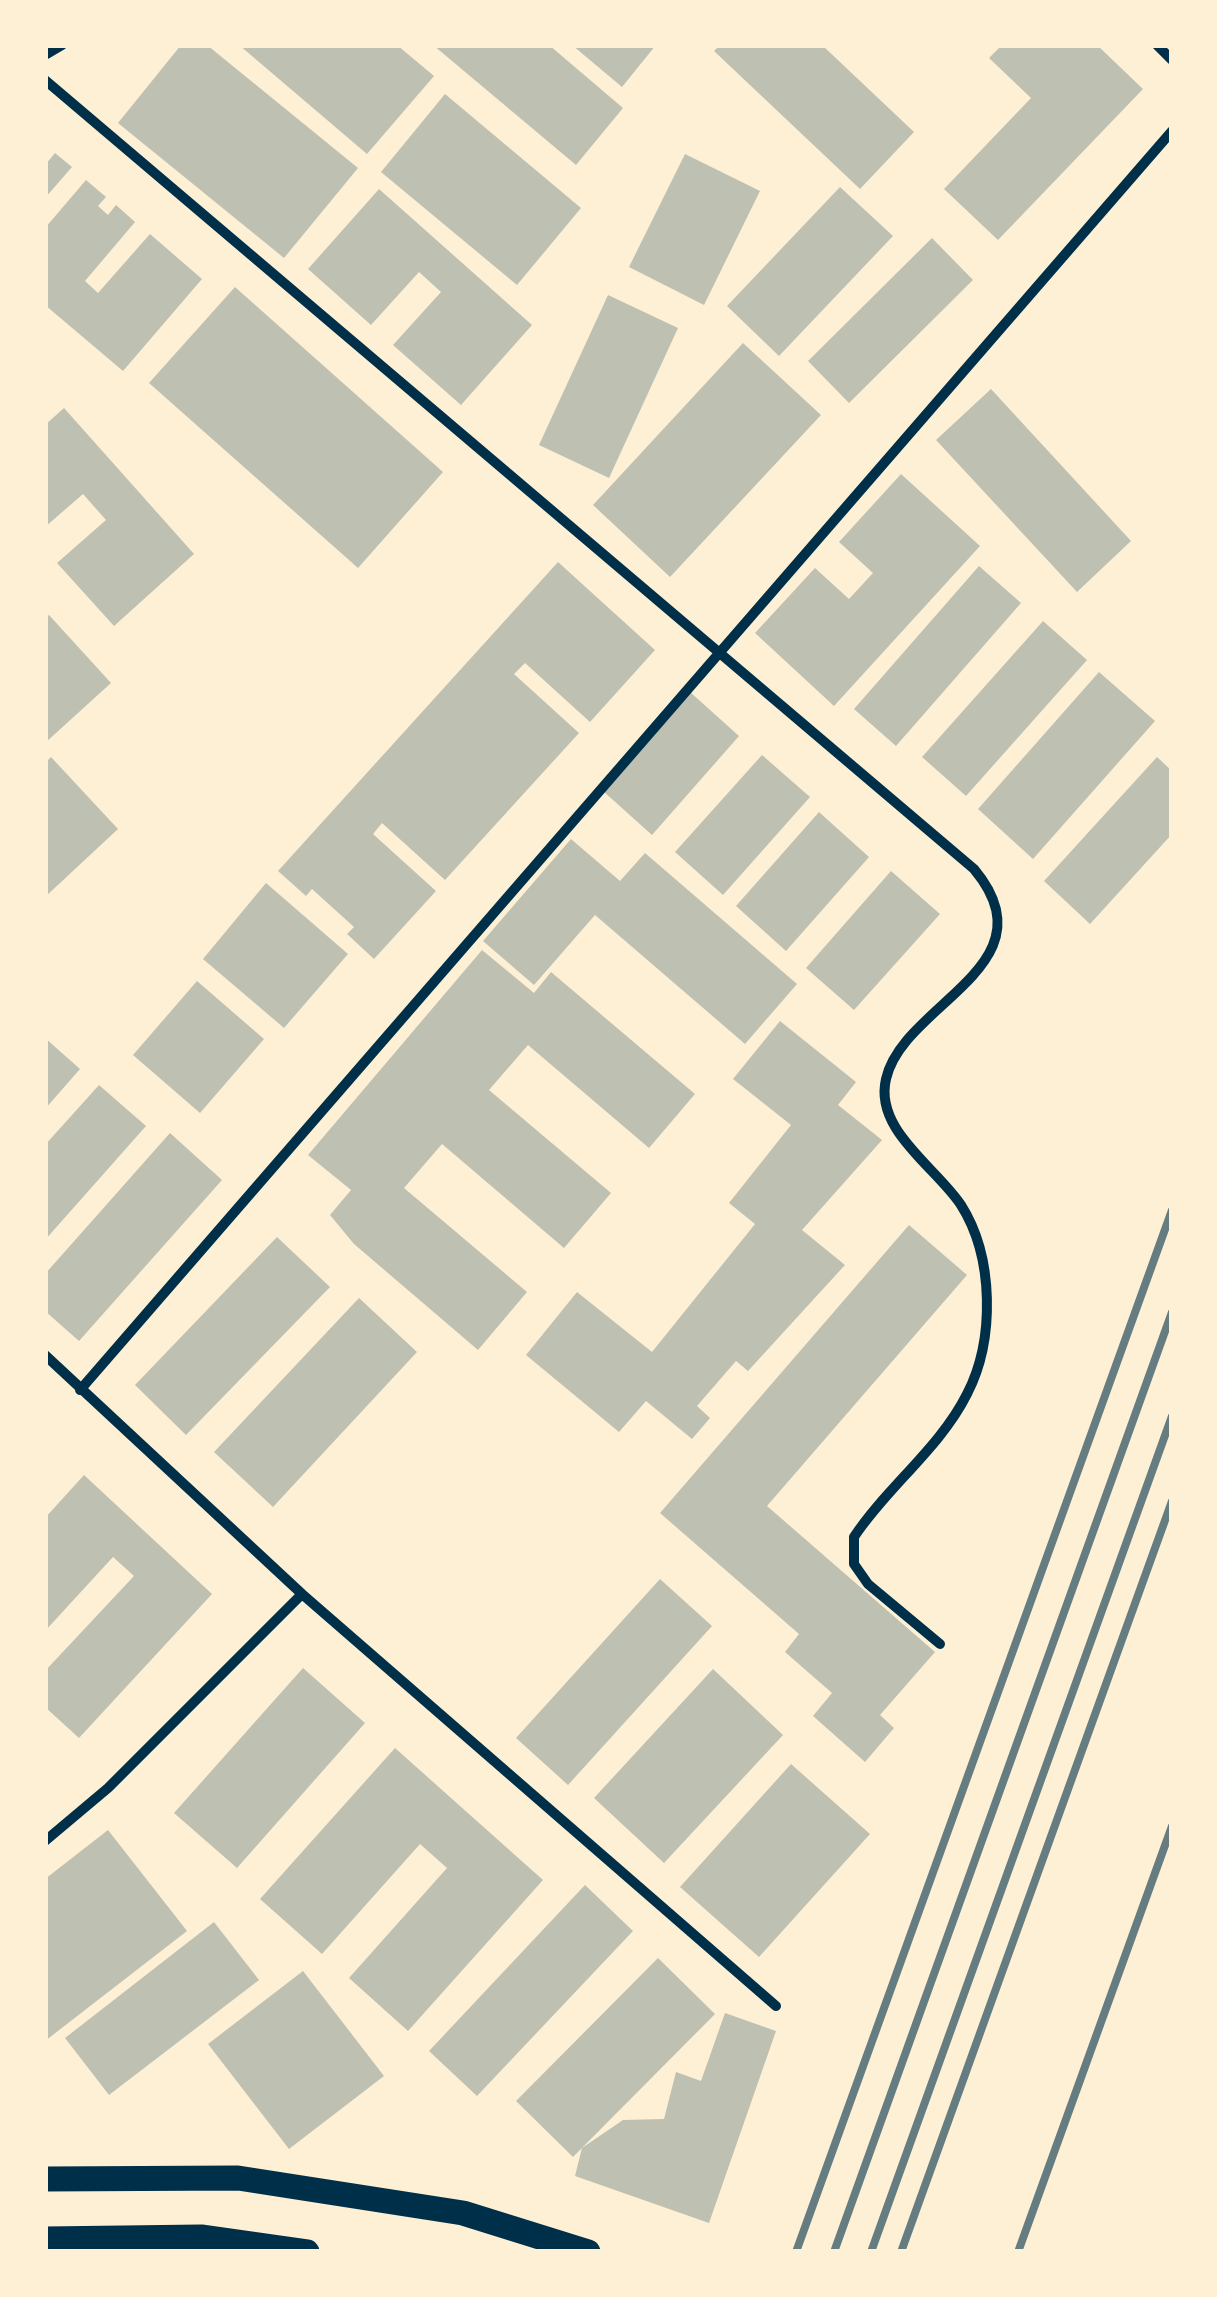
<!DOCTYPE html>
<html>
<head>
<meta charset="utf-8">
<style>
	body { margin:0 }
	#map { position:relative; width:1217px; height:2297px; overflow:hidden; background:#fdf0d5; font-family:"PT Serif",serif }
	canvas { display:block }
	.frame { position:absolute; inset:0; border:48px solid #fdf0d5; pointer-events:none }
</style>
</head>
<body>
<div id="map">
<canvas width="1217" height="2297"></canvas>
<div class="frame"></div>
</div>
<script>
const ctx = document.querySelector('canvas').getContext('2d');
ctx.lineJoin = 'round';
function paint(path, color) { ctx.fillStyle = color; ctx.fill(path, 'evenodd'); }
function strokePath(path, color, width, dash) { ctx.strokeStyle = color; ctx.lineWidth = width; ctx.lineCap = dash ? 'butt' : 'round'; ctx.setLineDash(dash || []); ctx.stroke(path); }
const building = new Path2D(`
	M 181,45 L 207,45 L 358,168 L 284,258 L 118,123 Z
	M 239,45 L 397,45 L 434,76 L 367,154 Z
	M 433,45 L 549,45 L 623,108 L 576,165 Z
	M 572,45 L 656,45 L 622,87 Z
	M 720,45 L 822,45 L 914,132 L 860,189 L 714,51 Z
	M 1002,45 L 1097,45 L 1143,89 L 998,240 L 944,189 L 1031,98 L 989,58 Z
	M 445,94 L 581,208 L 517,285 L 381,172 Z
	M 55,153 L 72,167 L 45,198 L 45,165 Z
	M 685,154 L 760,191 L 704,305 L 629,267 Z
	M 86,180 L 106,197 L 98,206 L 108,215 L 116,205 L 135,222 L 85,281 L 98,293 L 150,234 L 202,279 L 123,371 L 45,305 L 45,228 Z
	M 840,187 L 893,236 L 779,356 L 727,306 Z
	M 379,189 L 532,325 L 461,405 L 393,345 L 441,292 L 419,272 L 371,325 L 308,269 Z
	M 932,238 L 973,280 L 849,403 L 808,361 Z
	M 235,287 L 443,472 L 358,568 L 149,383 Z
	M 608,295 L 678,328 L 609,478 L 539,445 Z
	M 743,343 L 821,415 L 670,577 L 593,505 Z
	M 991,389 L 1131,541 L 1077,592 L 936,440 Z
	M 64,408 L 194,554 L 114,626 L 57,563 L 106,520 L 83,494 L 45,527 L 45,425 Z
	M 901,474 L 980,546 L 834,706 L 755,633 L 815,568 L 849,599 L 873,573 L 839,542 Z
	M 558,562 L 655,650 L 590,722 L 525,663 L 514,674 L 579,733 L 445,880 L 382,823 L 373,834 L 436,891 L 374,959 L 347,934 L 354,927 L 312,889 L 306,896 L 278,871 Z
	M 979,566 L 1021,603 L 896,746 L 854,709 Z
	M 49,615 L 111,683 L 45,743 L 45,618 Z
	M 1043,621 L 1087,660 L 966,796 L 922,757 Z
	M 1099,672 L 1155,721 L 1033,859 L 978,809 Z
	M 690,692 L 739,736 L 652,835 L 603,791 Z
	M 762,755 L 810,797 L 723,895 L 675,852 Z
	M 51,757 L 118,829 L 45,897 L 45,763 Z
	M 1157,757 L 1172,771 L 1172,834 L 1090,924 L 1044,881 Z
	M 819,812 L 869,857 L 786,951 L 736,906 Z
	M 571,839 L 620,881 L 645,853 L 797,984 L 745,1044 L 595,915 L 534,985 L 483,941 Z
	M 891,871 L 940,914 L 854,1010 L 806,968 Z
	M 266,883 L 348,954 L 284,1028 L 203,959 Z
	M 482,950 L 534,993 L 551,972 L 695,1094 L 649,1148 L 528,1045 L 489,1090 L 611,1193 L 564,1248 L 442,1144 L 404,1188 L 527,1292 L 478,1350 L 354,1244 L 330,1215 L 351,1190 L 308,1155 Z
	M 197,981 L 264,1039 L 200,1113 L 133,1055 Z
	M 780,1021 L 856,1082 L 838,1105 L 882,1140 L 802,1230 L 845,1265 L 748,1371 L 736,1361 L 697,1406 L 710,1418 L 692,1439 L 646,1401 L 619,1432 L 526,1355 L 577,1292 L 652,1352 L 755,1224 L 729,1203 L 791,1125 L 733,1079 Z
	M 45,1038 L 80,1069 L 45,1109 Z
	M 99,1085 L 146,1126 L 45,1240 L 45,1145 Z
	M 170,1133 L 222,1180 L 79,1341 L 45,1311 L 45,1274 Z
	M 909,1225 L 967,1275 L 767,1506 L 935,1652 L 880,1715 L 894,1728 L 865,1762 L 813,1716 L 832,1693 L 785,1652 L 799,1634 L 660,1513 Z
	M 277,1237 L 330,1287 L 186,1435 L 135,1385 Z
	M 359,1298 L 417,1352 L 273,1507 L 214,1452 Z
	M 84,1475 L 212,1594 L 79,1738 L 45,1707 L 45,1671 L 134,1576 L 113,1557 L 45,1631 L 45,1518 Z
	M 660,1579 L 712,1626 L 568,1785 L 516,1738 Z
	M 303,1668 L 365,1723 L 237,1868 L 174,1813 Z
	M 713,1669 L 783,1735 L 664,1863 L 594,1798 Z
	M 395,1748 L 543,1880 L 408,2031 L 349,1978 L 447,1868 L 420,1844 L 322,1954 L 260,1899 Z
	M 791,1764 L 870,1834 L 759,1957 L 680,1887 Z
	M 108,1830 L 187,1931 L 45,2041 L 45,1879 Z
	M 585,1885 L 633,1931 L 477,2096 L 429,2051 Z
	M 214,1922 L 259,1980 L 109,2095 L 65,2038 Z
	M 658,1958 L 715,2014 L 573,2157 L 516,2101 Z
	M 303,1971 L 384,2076 L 289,2149 L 208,2044 Z
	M 725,2013 L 776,2031 L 709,2223 L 575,2176 L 582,2148 L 623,2120 L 664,2119 L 676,2072 L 701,2081 Z`);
const minor = new Path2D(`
	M 1157,45 L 1172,60
	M 45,55 L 62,45
	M 45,80 L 974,869 C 1055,966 903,1003 886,1079 C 874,1130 936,1167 961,1205 C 994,1257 995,1340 967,1394 C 940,1448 887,1487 854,1537 L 854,1564 L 868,1584 L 940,1644
	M 45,1355 L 302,1594 L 776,2006
	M 80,1390 L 1172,131
	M 45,1841 L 108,1788 L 302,1594`);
const primary = new Path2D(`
	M 45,2179 L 238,2178 L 463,2213 L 588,2252
	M 45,2239 L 201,2237 L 307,2252`);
const rail = new Path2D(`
	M 796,2252 L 1172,1210
	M 834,2252 L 1172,1312
	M 871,2252 L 1172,1416
	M 901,2252 L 1172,1501
	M 1018,2252 L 1172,1826`);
paint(building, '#bec0b2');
strokePath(minor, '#003049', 10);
strokePath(primary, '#003049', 25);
strokePath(rail, '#657d81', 8);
</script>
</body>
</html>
